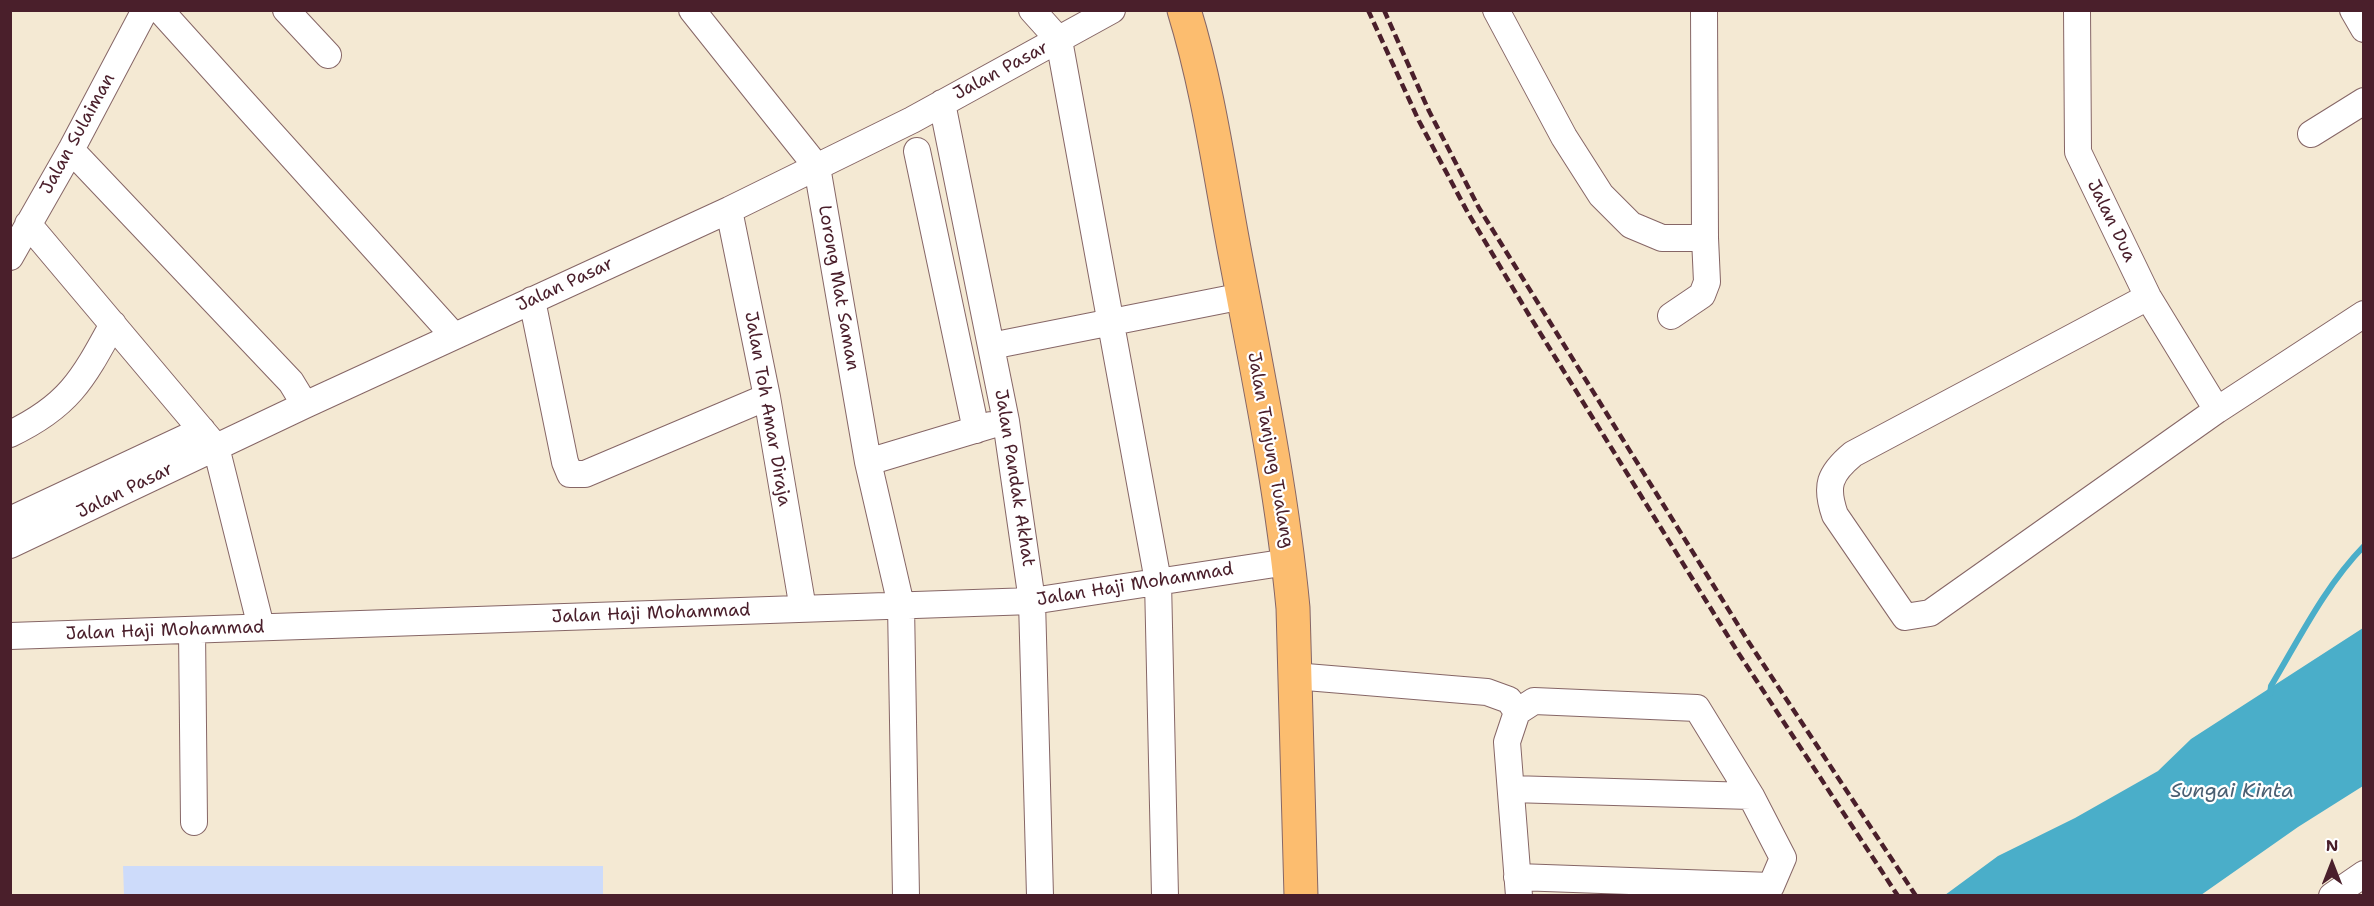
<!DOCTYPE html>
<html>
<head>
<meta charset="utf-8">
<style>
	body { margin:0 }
	#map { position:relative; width:2374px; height:906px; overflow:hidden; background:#f4e9d3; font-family:"Shantell Sans",sans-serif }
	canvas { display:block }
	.frame { position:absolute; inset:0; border:12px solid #4a1f2b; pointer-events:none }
	.north { position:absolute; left:2302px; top:834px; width:60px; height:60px; -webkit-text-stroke:4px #fff; paint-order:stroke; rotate:0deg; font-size:16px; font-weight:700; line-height:24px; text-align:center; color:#4a1f2b }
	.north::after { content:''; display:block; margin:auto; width:21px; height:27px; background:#4a1f2b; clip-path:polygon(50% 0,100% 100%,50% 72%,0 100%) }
</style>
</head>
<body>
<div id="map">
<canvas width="2374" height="906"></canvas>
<div class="frame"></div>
<div class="north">N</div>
</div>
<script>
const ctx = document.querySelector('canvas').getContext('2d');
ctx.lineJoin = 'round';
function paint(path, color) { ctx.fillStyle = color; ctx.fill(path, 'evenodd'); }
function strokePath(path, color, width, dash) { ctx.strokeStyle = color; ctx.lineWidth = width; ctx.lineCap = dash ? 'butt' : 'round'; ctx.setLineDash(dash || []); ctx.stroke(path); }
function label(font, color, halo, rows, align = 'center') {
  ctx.font = font + ' "Shantell Sans",sans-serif'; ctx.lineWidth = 4.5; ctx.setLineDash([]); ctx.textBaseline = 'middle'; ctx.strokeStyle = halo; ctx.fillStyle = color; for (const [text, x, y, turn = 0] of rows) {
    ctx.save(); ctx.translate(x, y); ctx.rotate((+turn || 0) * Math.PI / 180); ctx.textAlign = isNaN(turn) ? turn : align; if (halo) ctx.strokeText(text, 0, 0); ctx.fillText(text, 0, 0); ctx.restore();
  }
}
const built = new Path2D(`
	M 123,866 L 603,866 L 603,895 L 124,895 Z`);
const water = new Path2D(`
	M 2363,628 L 2363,786 L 2298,827 L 2201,895 L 1945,895 L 1998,856 L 2075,818 L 2158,771 L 2191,739 Z`);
const stream = new Path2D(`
	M 2270,694 L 2271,686 C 2299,639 2325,586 2364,546`);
const minor = new Path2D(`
	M 160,10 L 454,336
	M 286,10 L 328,55
	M 692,10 L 817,167 L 868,462 L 901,605 L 906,896
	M 1032,10 L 1059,40 L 1158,581 L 1165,896
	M 1496,10 L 1564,137 L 1601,195 L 1631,225 L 1662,238 L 1705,238 L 1704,10
	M 2077,10 L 2078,152 L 2148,297 L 2217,410
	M 2353,10 L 2364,29
	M 942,103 L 1006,421 L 1032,601 L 1040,896
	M 2311,134 L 2364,101
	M 71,150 L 291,382 L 305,405
	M 917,151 L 976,430
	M 729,210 L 767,397 L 803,609
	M 28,224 L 216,447 L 261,627
	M 10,257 L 71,150 L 145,10
	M 2148,297 L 1853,454 C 1829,474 1825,486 1835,515 L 1905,617 L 1930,613 L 2217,410 L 2364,314
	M 532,300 L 565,462 L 570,474 L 585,474 L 767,397
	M 1671,316 L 1702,295 L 1707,282 L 1705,238
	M 991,346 L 1243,296
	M 10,434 C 69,406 83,379 113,324
	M 868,462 L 991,425
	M 10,520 L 202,430
	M 10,545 L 305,405 L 729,210 L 912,120 L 1112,10
	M 192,630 L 194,822
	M 10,636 L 1032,601 L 1288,562
	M 1294,676 L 1487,692 L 1509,700 L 1517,712
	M 1511,789 L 1751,796
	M 1517,877 L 1771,886
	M 1519,896 L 1507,742 L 1517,712 L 1534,701 L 1697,708 L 1751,796 L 1783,858 L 1771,886 L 1762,896
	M 2332,896 L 2364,874`);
const major = new Path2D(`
	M 1184,10 C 1209,91 1220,176 1236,259 C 1258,375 1282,491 1293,608 L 1301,896`);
const rail = new Path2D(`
	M 1368,10 L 1419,121 L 1468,213 L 1529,315 L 1739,654 L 1898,896
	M 1384,10 L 1429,111 L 1479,208 L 1748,641 L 1916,896`);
const streetNames = [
	["Jalan Pasar",1001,71,-28],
	["Jalan Sulaiman",78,134,-61],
	["Jalan Dua",2111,221,64],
	["Jalan Pasar",565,285,-25],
	["Lorong Mat Saman",838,288,80],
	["Jalan Toh Amar Diraja",767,409,80],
	["Jalan Tanjung Tualang",1270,450,80],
	["Jalan Pandak Akhat",1014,478,81],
	["Jalan Pasar",125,491,-26],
	["Jalan Haji Mohammad",1135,585,-9],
	["Jalan Haji Mohammad",651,614,-2],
	["Jalan Haji Mohammad",165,631,-2]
];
const waterNames = [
	["Sungai Kinta",2232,792]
];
paint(built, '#cddbfa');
paint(water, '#4aaec9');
strokePath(stream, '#4aaec9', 6);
strokePath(minor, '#866666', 28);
strokePath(major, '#866666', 35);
strokePath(minor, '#fff', 26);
strokePath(major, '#fcbd6f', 33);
strokePath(rail, '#4a1f2b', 4.5, [9, 4.5]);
label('18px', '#4a1f2b', '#fff', streetNames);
label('italic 20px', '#4a5f72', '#fff', waterNames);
</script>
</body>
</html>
